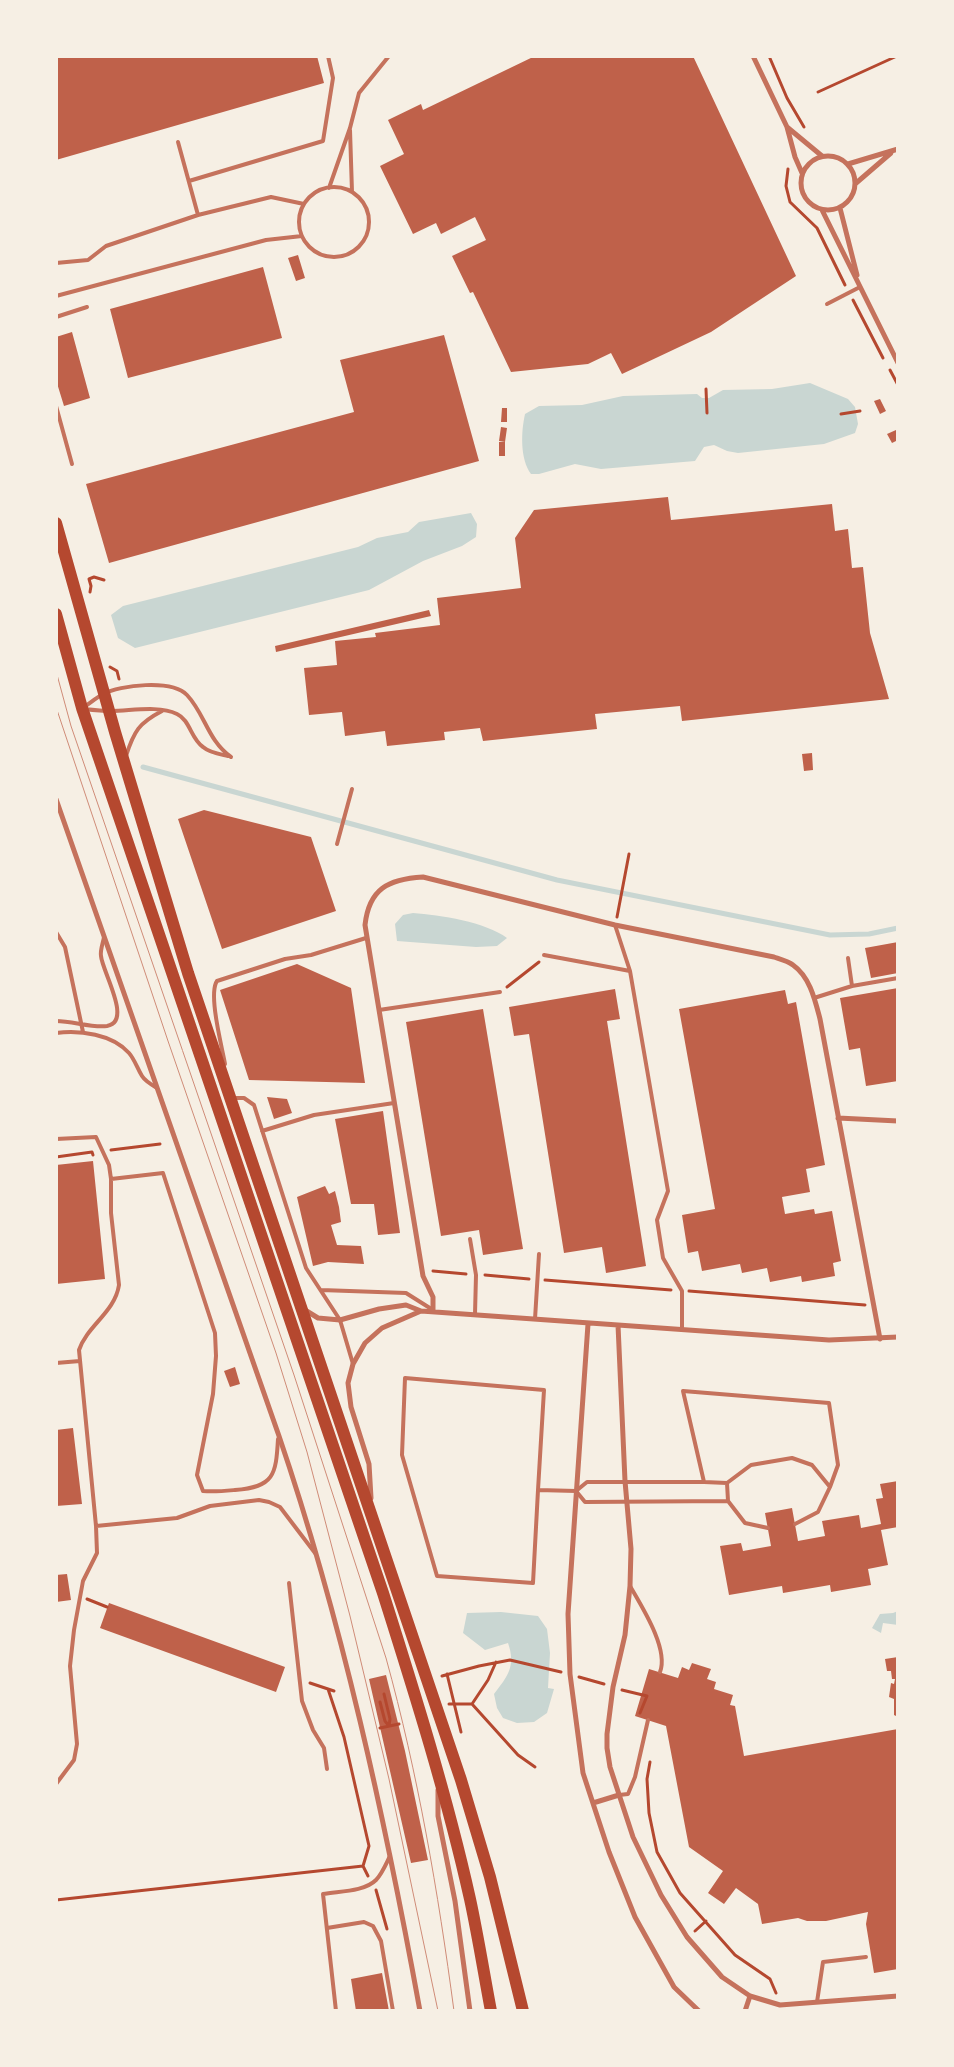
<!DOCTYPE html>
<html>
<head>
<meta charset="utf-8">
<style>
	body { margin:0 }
	#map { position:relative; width:954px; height:2067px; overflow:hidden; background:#f6efe4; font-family:Cabin,sans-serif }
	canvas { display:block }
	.frame { position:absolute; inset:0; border:58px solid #f6efe4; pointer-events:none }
</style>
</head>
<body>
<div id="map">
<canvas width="954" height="2067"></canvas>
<div class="frame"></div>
</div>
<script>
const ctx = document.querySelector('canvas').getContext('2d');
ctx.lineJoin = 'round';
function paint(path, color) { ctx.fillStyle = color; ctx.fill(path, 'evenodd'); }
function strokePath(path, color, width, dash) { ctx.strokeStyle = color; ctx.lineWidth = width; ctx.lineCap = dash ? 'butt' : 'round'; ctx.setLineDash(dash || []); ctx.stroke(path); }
const water = new Path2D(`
	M 810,383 L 848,399 L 855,407 L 858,424 L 855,433 L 824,444 L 738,453 L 727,451 L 714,445 L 704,447 L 695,461 L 601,469 L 575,464 L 539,474 L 531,474 C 520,459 521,432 525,414 L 539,406 L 582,405 L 623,396 L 697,394 L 702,398 L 709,398 L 723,390 L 772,389 Z
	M 471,513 L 477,524 L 476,537 L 462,546 L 423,561 L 369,590 L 135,648 L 118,638 L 111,615 L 123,606 L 358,547 L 377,538 L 408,532 L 419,522 Z
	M 413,913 C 440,915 486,922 507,938 L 497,946 L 476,947 L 397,941 L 395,924 L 403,915 Z
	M 898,1611 L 898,1625 L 883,1623 L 881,1633 L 872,1628 L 880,1614 L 893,1613 Z
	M 501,1612 L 538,1616 L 547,1629 L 550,1653 L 548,1688 L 554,1689 L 547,1713 L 534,1722 L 517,1723 L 503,1718 L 497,1708 L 494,1694 C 508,1676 516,1666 508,1643 L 485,1650 L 463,1633 L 467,1613 Z`);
const stream = new Path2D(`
	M 143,767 L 557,880 L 830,935 L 869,934 L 898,928`);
const building = new Path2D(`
	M 56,56 L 317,56 L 324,83 L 56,160 Z
	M 535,56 L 693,56 L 796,276 L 711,332 L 622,374 L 611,353 L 588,364 L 511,372 L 473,292 L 470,293 L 452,256 L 486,240 L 475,217 L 441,234 L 436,223 L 413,234 L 380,166 L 404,154 L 388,120 L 421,104 L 423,110 Z
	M 298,255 L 305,278 L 296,281 L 288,258 Z
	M 263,267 L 282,338 L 128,378 L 110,309 Z
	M 72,332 L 90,398 L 64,406 L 56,380 L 56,337 Z
	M 444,335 L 479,461 L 109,563 L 86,484 L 354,412 L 340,360 Z
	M 880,399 L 886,411 L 880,414 L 874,401 Z
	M 502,408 L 507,408 L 507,422 L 501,422 Z
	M 501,427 L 507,428 L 505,442 L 499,441 Z
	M 896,430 L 898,440 L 892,443 L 887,434 Z
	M 499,442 L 505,442 L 505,456 L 499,456 Z
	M 668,497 L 671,520 L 832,504 L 835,531 L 848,529 L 852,568 L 863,567 L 870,633 L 889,699 L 682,721 L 680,706 L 595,714 L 597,729 L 483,741 L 480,728 L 444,732 L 445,740 L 387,746 L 385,731 L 345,736 L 342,712 L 309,715 L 304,668 L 337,665 L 335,641 L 376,637 L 375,633 L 440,625 L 437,598 L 521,588 L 515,538 L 534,510 Z
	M 429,610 L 431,616 L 276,652 L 275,646 Z
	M 812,753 L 813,770 L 804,771 L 802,754 Z
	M 204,810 L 311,837 L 336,911 L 222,949 L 178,819 Z
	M 898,942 L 898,973 L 871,978 L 865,948 Z
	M 297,964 L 351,988 L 365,1083 L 249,1080 L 220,990 Z
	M 898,988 L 898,1081 L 866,1086 L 860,1048 L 849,1050 L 840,998 Z
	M 615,989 L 620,1019 L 607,1021 L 646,1266 L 606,1273 L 602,1247 L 564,1253 L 529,1034 L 514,1036 L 509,1007 Z
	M 785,990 L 788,1004 L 796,1002 L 825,1165 L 806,1169 L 810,1192 L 782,1197 L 785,1214 L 814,1209 L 815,1214 L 832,1211 L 841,1261 L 833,1263 L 835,1276 L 802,1282 L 801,1276 L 770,1282 L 767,1268 L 742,1273 L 740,1264 L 702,1271 L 698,1251 L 688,1253 L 682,1215 L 715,1209 L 679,1009 Z
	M 483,1009 L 523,1249 L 483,1255 L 479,1230 L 441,1236 L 406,1022 Z
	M 267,1097 L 287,1099 L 292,1113 L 274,1119 Z
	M 383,1111 L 400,1233 L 378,1235 L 374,1204 L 351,1204 L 335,1119 Z
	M 93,1161 L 105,1279 L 56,1284 L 56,1165 Z
	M 325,1186 L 329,1194 L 335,1191 L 339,1207 L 341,1222 L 331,1225 L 337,1245 L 361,1246 L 364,1264 L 328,1262 L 313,1266 L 297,1197 Z
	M 235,1367 L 240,1384 L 230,1387 L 224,1371 Z
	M 73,1428 L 82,1504 L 56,1506 L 56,1430 Z
	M 898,1481 L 898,1527 L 881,1530 L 888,1565 L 868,1569 L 871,1585 L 831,1592 L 830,1585 L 783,1593 L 782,1586 L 729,1595 L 720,1546 L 741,1543 L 743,1551 L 771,1546 L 765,1513 L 792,1508 L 798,1541 L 825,1536 L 822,1521 L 859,1515 L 861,1528 L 881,1524 L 876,1499 L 883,1498 L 880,1484 Z
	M 67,1574 L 71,1600 L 56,1602 L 56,1575 Z
	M 109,1603 L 285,1667 L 276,1692 L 100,1628 Z
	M 898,1657 L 898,1717 L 894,1715 L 894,1699 L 889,1697 L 891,1683 L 894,1684 L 895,1679 L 892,1679 L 891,1671 L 887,1671 L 885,1659 Z
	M 692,1663 L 711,1669 L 707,1679 L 716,1682 L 714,1689 L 733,1695 L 730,1705 L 735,1706 L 744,1756 L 898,1729 L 898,1969 L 874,1973 L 866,1924 L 868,1912 L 826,1921 L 807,1921 L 798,1918 L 762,1924 L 758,1904 L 736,1888 L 724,1904 L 708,1893 L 723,1871 L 689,1847 L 666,1726 L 635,1716 L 649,1669 L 678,1678 L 682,1667 L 689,1670 Z
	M 386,1675 L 405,1751 L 428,1860 L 411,1863 L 369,1679 Z
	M 382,1973 L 389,2011 L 356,2011 L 351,1979 Z`);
const path = new Path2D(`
	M 769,56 L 787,98 L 804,127
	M 818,92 L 897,56
	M 788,169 L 786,186 L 790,202 L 817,228 L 845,285
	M 853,300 L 883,358
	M 890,370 L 898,385
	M 706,389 L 707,413
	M 841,414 L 860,411
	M 90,592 L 91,586 L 89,579 L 94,577 L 104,580
	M 110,667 L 117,671 L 119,679
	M 617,917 L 629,854
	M 507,987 L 539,962
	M 111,1150 L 160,1144
	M 56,1157 L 92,1152 L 93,1155
	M 433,1271 L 466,1274
	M 485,1275 L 529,1279
	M 545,1280 L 671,1290
	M 689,1291 L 865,1305
	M 87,1599 L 107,1607
	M 447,1674 L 461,1732
	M 442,1676 L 479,1666 L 510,1660 L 561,1672
	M 579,1677 L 604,1684
	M 310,1683 L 334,1691
	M 328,1689 L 344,1737 L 369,1846 L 363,1866 L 368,1876
	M 622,1690 L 647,1696 L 640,1713
	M 380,1702 L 385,1721 L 389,1726 L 390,1719 L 384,1694
	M 449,1704 L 472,1704 L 488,1680 L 496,1662
	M 472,1704 L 518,1755 L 535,1767
	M 380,1728 L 399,1724
	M 650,1762 L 647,1779 L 649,1813 L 657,1852 L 680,1893 L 735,1955 L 770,1979 L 776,1993
	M 376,1890 L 387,1929
	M 56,1900 L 363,1866
	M 695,1931 L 706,1921`);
const service = new Path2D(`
	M 350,130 L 352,192
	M 178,142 L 198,215
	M 189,181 L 323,141 L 333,78 L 328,56
	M299 222a35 35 0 1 1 70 0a35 35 0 1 1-70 0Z
	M 329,188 L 350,128 L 359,93 L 389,56
	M 56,263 L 88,260 L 106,246 L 198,215 L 271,197 L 304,204
	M 56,296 L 266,240 L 302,236
	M 827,304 L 860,287
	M 56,317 L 87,307
	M 56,406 L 72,464
	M 84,707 C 90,703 96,698 103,694 C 120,685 172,679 187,695 C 205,714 208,741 231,757
	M 84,709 C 93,710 102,711 111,711 C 131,711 158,705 177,714 C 190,720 191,739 203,747 C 210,753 219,754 228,756
	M 126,756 C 134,731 139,723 162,711
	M 337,844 L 352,789
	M 615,925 L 630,971 L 668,1191 L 657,1220 L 663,1258 L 682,1291 L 682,1330
	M 56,932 L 65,947 L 83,1032
	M 544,955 L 630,971
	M 852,986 L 898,978
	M 814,998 L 852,986 L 848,958
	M 379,1010 L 500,992
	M 56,1021 C 73,1021 91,1028 107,1026 C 133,1022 102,971 101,956 C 100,950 103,943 104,937
	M 56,1033 C 80,1030 112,1034 129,1053 C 135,1060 137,1068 142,1076 C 145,1081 152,1085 157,1088
	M 225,1064 C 222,1047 208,994 217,981 L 285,959 L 311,955 L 366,938
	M 232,1098 L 244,1098 L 254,1105 L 306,1268 L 340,1320 L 353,1364
	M 262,1131 L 314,1115 L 394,1103
	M 56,1139 L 96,1137 L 109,1165 L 111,1179 L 111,1213 L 119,1285 C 115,1312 87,1326 79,1350 L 96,1526 L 97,1553 L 83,1581 L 74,1630 L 70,1666 L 77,1744 L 74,1760 L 56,1784
	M 111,1179 L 163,1173 L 215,1333 L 216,1356 L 213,1394 L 197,1475 L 203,1491 C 214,1492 224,1491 235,1490 C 274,1487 276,1475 278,1439
	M 470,1239 L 476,1275 L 475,1314
	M 321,1290 L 406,1293 L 433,1310
	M 535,1319 L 539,1254
	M 56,1363 L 80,1361
	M 704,1482 L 727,1483
	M 538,1490 L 544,1390 L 405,1378 L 402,1455 L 437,1576 L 533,1583 L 538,1490 L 576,1491 L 587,1482 L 704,1482 L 683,1391 L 829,1403 L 838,1465 L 830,1487
	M 576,1491 L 585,1502 L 728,1501 L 745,1523 L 768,1528
	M 728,1501 L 727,1483 L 751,1465 L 792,1458 L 812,1465 L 830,1487 L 818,1512 L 795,1524
	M 96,1526 L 177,1518 L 210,1506 L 259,1500 L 269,1502 L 280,1507 L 315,1553
	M 289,1583 L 302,1701 L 313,1730 L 324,1748 L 327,1769
	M 630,1586 C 642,1607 669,1649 660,1672
	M 619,1795 L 628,1794 L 635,1777 L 648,1720
	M 327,1928 L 364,1922 L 373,1926 L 381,1941 L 393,2011
	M 817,2002 L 823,1962 L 866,1957
	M 336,2011 L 323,1894 C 338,1891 364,1892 376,1880 C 382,1874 386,1864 390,1856`);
const minor = new Path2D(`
	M 753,56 L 787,127 L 795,157 L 802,173
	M 787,127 L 822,156
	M801 183a27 27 0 1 1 54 0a27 27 0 1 1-54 0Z
	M 848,164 L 898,149
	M 855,184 L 891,153
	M 840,208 L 857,275
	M 822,210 L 898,363
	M 56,799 L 279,1436 C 342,1621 385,1819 420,2011
	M 838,1118 L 898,1121
	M 305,1310 L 318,1318 L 340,1320 L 379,1309 L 406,1305 L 421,1311 L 829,1340 L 898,1337
	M 433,1310 L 433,1297 L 423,1276 L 365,925 C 369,889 388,879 423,877 L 615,925 L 774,957 C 780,959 788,961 793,965 C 810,977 815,1000 820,1019 L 880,1339
	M 588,1324 L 568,1614 L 570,1674 L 583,1773 L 609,1852 L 635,1917 L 674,1987 L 699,2011
	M 618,1325 L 625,1481 L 631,1549 L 630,1586 L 625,1635 L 613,1687 L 607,1734 L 607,1748 L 610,1767 L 633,1837 L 661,1895 L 687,1937 L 722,1977 L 750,1996 L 780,2005 L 898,1996
	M 371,1498 L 369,1464 L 351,1407 L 348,1383 L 353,1364 L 365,1343 L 382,1328 L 421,1311
	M 438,1790 L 438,1816 L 455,1901 L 470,2011
	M 593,1803 L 619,1795
	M 745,2011 L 750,1996`);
const primary = new Path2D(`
	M 56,523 L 115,732 L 188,973 L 461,1780 L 490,1877 L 523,2011
	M 56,614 L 82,708 L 383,1593 C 415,1694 447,1796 470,1899 C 478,1936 484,1974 491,2011`);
const tram = new Path2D(`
	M 56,671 L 71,726 L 294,1375 L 386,1658 C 418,1774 438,1891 454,2011
	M 56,707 L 168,1041 L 276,1353 L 307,1452 L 350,1616 L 389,1779 L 438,2011`);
paint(water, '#c9d6d2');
strokePath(stream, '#c9d6d2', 5);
paint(building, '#bf614a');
strokePath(path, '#b5482f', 3);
strokePath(service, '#c5725c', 4);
strokePath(minor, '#c5725c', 5);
strokePath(primary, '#b5482f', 12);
strokePath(tram, '#cf8b77', 1);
</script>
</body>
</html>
